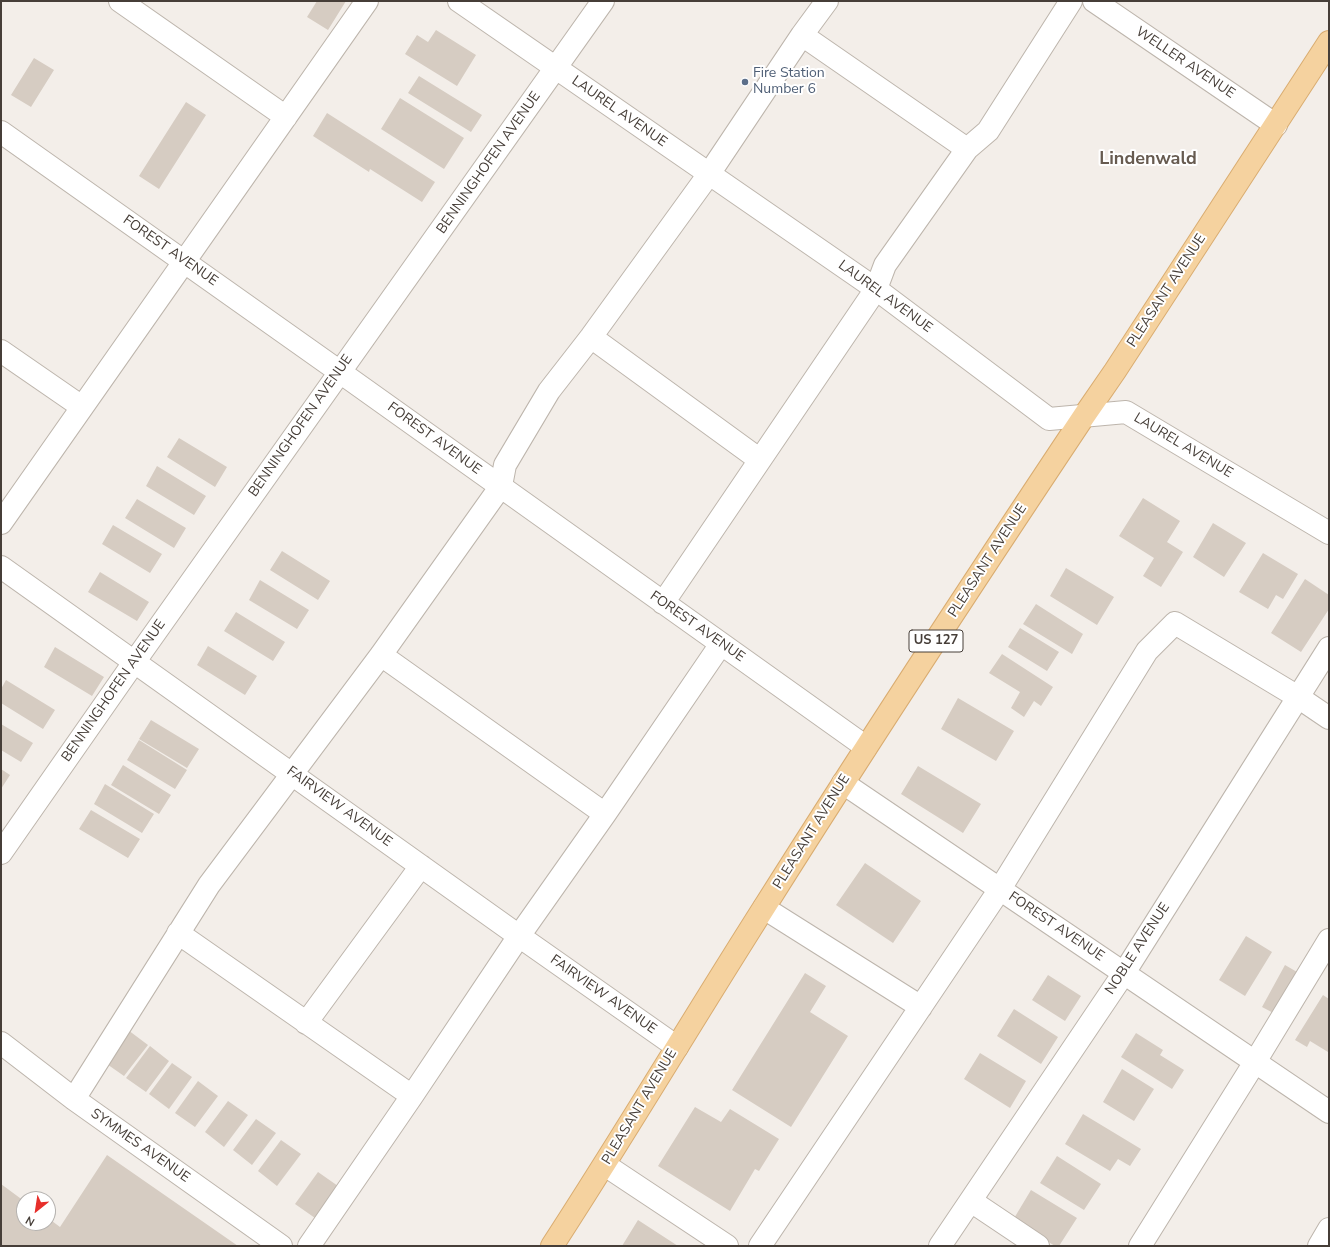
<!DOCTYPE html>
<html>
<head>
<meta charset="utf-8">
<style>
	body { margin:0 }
	#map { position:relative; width:1330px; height:1247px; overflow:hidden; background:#f3eee9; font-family:"Nunito Sans",sans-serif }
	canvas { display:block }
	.frame { position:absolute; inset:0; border:2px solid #463e38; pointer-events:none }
	.north { position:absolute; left:16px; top:1191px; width:40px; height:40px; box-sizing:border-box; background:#fff; border:1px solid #b5b2af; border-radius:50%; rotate:210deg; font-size:11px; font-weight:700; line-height:16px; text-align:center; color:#463e38 }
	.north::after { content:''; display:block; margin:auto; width:14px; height:18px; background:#e72f2b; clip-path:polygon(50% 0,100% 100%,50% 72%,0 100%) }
</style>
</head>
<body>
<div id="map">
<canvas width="1330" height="1247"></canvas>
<div class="frame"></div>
<div class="north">N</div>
</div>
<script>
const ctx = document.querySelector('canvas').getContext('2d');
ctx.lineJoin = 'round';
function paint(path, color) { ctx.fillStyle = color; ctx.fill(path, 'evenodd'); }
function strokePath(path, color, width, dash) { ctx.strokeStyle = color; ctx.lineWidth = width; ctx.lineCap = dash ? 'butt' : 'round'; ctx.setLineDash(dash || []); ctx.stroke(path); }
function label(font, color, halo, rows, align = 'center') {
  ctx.font = font + ' "Nunito Sans",sans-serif'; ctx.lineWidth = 4; ctx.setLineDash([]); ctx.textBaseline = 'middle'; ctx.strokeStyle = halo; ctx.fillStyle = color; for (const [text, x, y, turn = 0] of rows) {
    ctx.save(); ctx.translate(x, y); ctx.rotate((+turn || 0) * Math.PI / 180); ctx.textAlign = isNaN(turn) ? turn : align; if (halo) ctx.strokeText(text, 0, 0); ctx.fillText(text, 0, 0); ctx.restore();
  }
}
const building = new Path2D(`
	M 317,1 L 346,1 L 328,30 L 307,17 Z
	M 436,30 L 476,55 L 457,86 L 405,54 L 417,35 L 428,42 Z
	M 34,58 L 54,70 L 31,107 L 11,95 Z
	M 419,76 L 482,115 L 471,132 L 408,93 Z
	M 400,98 L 464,138 L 444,169 L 381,129 Z
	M 186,102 L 206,115 L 159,189 L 139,176 Z
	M 327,113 L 435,182 L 422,202 L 370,169 L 369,172 L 313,136 Z
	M 179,438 L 227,467 L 215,487 L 167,457 Z
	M 157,466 L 206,496 L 194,515 L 146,486 Z
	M 1143,498 L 1180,521 L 1167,542 L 1183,552 L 1161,587 L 1143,576 L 1154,558 L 1119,536 Z
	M 137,499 L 186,528 L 174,548 L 125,518 Z
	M 1213,523 L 1246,543 L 1224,577 L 1193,557 Z
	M 113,525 L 162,554 L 150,573 L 102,544 Z
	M 282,551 L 330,581 L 318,600 L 270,570 Z
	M 1263,553 L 1298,574 L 1283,599 L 1276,595 L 1268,609 L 1239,592 Z
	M 1066,568 L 1114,597 L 1097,625 L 1050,596 Z
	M 100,572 L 149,602 L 137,621 L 88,592 Z
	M 1305,579 L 1329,595 L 1329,609 L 1301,652 L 1271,633 Z
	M 260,580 L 309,610 L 297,629 L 249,600 Z
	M 1036,604 L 1083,634 L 1072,654 L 1023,624 Z
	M 236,612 L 285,642 L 273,661 L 224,631 Z
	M 1020,628 L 1059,652 L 1047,671 L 1008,647 Z
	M 208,646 L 257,676 L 245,695 L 197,665 Z
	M 55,647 L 104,677 L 92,696 L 44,667 Z
	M 1002,654 L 1053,687 L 1041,706 L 1034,701 L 1024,717 L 1011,708 L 1020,692 L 989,673 Z
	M 6,680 L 55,710 L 43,729 L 1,703 L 1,689 Z
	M 958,698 L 1014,731 L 996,761 L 941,729 Z
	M 151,720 L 199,749 L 187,768 L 139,739 Z
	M 1,724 L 33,743 L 21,762 L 1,750 Z
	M 139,740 L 187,770 L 175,789 L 127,760 Z
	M 123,765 L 171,795 L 159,814 L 111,785 Z
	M 918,766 L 981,804 L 963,833 L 901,794 Z
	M 1,769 L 10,775 L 1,789 Z
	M 105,784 L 154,814 L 142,833 L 94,804 Z
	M 91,810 L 140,839 L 128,858 L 79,829 Z
	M 865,863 L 921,901 L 893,943 L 836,905 Z
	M 1246,936 L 1272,952 L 1245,996 L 1219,980 Z
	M 1285,965 L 1304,976 L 1281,1017 L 1262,1007 Z
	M 805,973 L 826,986 L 810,1012 L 848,1036 L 791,1127 L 732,1090 Z
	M 1048,975 L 1081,996 L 1065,1021 L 1032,1000 Z
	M 1323,995 L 1329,999 L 1328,1052 L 1310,1041 L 1307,1047 L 1295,1040 Z
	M 1014,1009 L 1058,1037 L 1041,1064 L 997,1036 Z
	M 128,1030 L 148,1045 L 124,1076 L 104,1062 Z
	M 1136,1033 L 1163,1050 L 1160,1055 L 1184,1070 L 1172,1089 L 1121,1057 Z
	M 150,1046 L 169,1061 L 146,1092 L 126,1078 Z
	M 980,1053 L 1026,1081 L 1010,1108 L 964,1079 Z
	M 172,1063 L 192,1077 L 169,1109 L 149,1094 Z
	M 1122,1069 L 1154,1089 L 1134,1121 L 1103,1102 Z
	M 198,1081 L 218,1096 L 195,1127 L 175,1113 Z
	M 228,1101 L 248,1115 L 224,1147 L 205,1132 Z
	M 695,1107 L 721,1122 L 730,1109 L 779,1139 L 759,1171 L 755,1169 L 730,1211 L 658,1166 Z
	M 1083,1114 L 1141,1149 L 1130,1166 L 1118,1159 L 1110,1171 L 1065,1144 Z
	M 256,1119 L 276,1133 L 252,1165 L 233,1150 Z
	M 281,1140 L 301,1154 L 277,1186 L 258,1171 Z
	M 107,1155 L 238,1246 L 1,1246 L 1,1184 L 24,1201 L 24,1223 L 48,1223 L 48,1218 L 60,1227 Z
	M 1057,1156 L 1101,1184 L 1084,1210 L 1040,1183 Z
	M 318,1172 L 338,1186 L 315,1218 L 295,1204 Z
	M 1031,1190 L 1077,1218 L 1059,1246 L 1055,1246 L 1013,1220 Z
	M 638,1220 L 678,1246 L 622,1246 Z`);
const minor = new Path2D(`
	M 120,1 L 286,117
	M 459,1 L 876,289 L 1049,419 L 1126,412 L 1329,533
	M 1094,1 L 1276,125
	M 802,35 L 967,149
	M 1,132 L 340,372 L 866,747
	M 591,337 L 760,460
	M 1,351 L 82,407
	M 1,523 L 367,1
	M 1,567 L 519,936 L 677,1047
	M 663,603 L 876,289 L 885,265 L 967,149 L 988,131 L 1071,1
	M 381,655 L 605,814
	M 843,783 L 1329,1112
	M 1,853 L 135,661 L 603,1
	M 764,908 L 921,1007
	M 178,933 L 412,1096
	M 306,1023 L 421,866
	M 1,1043 L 74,1099 L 281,1246
	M 74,1099 L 209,885 L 381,655 L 501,486 L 505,465 L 549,391 L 591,337 L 709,174 L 802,35 L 827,1
	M 605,1165 L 727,1246
	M 971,1201 L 1038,1246
	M 309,1246 L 412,1096 L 519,936 L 605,814 L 721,644
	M 760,1246 L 1000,889 L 1147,651 L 1175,623 L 1298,697 L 1329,718
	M 940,1246 L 1124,973 L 1329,648
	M 1140,1246 L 1255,1062 L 1329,940
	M 1319,1246 L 1329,1229`);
const major = new Path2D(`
	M 552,1246 C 625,1134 693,1019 765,906 C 869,741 976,578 1084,416 L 1115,371 L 1329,42`);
const markers = [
	[745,82,4,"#5c6f8a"]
];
const shields = [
	[936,641,54]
];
const shieldNames = [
	["US 127",936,641]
];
const streetNames = [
	["WELLER AVENUE",1185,63,34],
	["LAUREL AVENUE",619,112,35],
	["BENNINGHOFEN AVENUE",489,163,-55],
	["FOREST AVENUE",170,251,35],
	["PLEASANT AVENUE",1167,291,-57],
	["LAUREL AVENUE",885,297,36],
	["BENNINGHOFEN AVENUE",301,426,-55],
	["FOREST AVENUE",434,439,36],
	["LAUREL AVENUE",1183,446,31],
	["PLEASANT AVENUE",988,561,-57],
	["FOREST AVENUE",697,627,35],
	["BENNINGHOFEN AVENUE",114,691,-55],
	["FAIRVIEW AVENUE",339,807,36],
	["PLEASANT AVENUE",812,832,-58],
	["FOREST AVENUE",1056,927,34],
	["NOBLE AVENUE",1138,949,-57],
	["FAIRVIEW AVENUE",603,995,35],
	["PLEASANT AVENUE",640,1107,-59],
	["SYMMES AVENUE",140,1146,35]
];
const serviceNames = [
	["Fire Station",753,74],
	["Number 6",753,90]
];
const districtNames = [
	["Lindenwald",1148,160]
];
paint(building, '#d6ccc2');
strokePath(minor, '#bdb5ac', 24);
strokePath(major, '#d9ac70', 24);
strokePath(minor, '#fff', 22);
strokePath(major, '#f5d29f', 22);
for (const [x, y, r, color] of markers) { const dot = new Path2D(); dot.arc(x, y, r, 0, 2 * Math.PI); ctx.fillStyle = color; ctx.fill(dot); strokePath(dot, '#fff', 1.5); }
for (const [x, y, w] of shields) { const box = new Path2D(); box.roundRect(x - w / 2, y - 11, w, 22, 3); ctx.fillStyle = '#fff'; ctx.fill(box); strokePath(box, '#463e38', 1); }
label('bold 13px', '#463e38', null, shieldNames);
label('14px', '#463e38', '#fff', streetNames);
label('14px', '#4e5e75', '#fff', serviceNames, 'left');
label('bold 18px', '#675b50', '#fff', districtNames);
</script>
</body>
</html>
